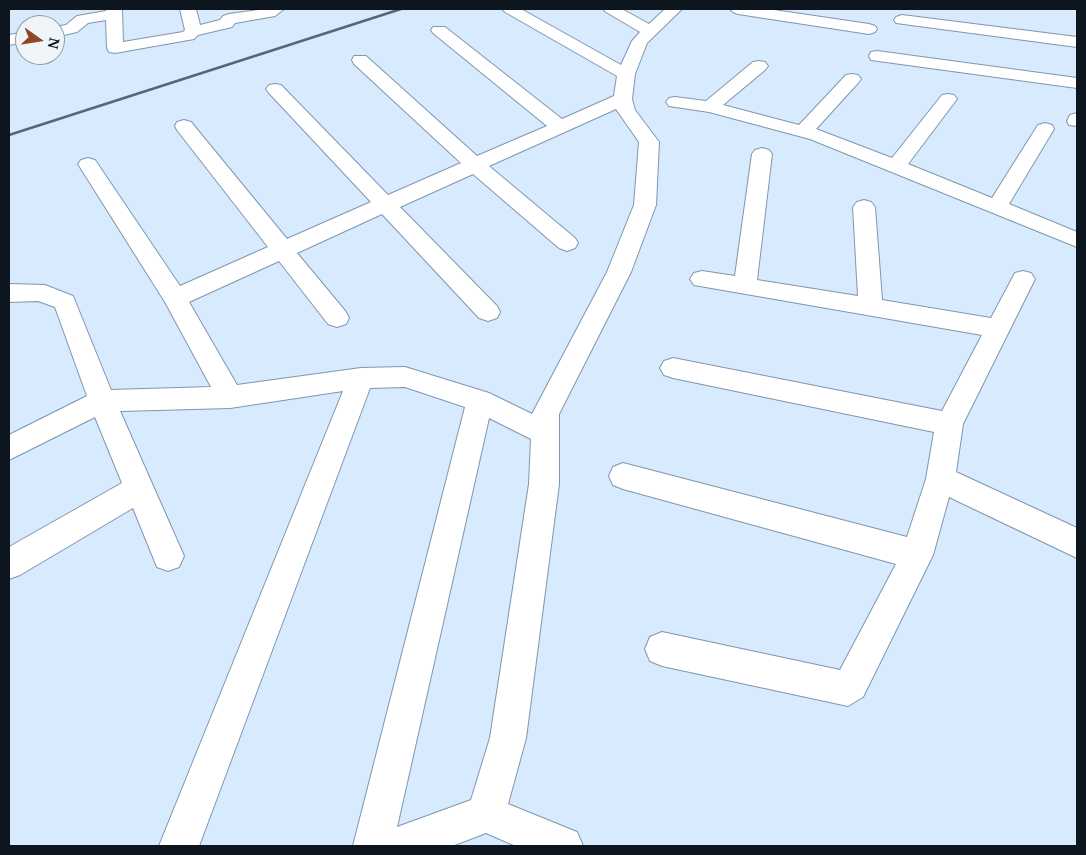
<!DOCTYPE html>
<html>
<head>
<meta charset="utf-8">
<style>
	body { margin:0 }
	#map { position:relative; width:1086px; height:855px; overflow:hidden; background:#d7eafe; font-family:"Noto Serif",serif }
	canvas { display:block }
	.frame { position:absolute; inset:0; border:10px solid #0d151e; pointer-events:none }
	.north { position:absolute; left:15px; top:15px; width:50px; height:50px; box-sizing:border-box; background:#f0f5fa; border:1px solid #959ba2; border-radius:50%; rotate:103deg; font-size:14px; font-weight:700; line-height:20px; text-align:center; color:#0d151e }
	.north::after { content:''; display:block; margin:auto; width:18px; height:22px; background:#8f4724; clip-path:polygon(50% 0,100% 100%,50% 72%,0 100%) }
</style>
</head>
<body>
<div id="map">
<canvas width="1086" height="855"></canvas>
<div class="frame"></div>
<div class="north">N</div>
</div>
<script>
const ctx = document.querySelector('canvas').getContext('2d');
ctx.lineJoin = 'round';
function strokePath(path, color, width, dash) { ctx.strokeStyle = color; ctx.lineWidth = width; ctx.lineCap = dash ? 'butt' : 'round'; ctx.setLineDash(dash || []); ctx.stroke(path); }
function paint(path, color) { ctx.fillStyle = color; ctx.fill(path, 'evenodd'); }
const minor = new Path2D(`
	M 106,9 L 122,9 L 123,42 L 183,32 L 185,30 L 180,9 L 196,9 L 200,25 L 220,20 L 223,16 L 229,14 L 266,9 L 284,9 L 275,16 L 235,23 L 232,27 L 198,35 L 194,39 L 115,53 L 109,52 L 107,48 L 106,20 L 88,23 L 77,32 L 55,37 L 55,27 L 66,25 L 77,16 L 106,11 Z
	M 502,9 L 521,9 L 621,65 L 632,41 L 640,32 L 606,12 L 603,9 L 622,9 L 649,24 L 665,9 L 682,9 L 647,43 L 635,74 L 632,99 L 635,110 L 659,142 L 656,205 L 631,272 L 559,414 L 559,484 L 526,738 L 508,804 L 577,832 L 583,846 L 516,846 L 486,833 L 452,846 L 353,846 L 465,407 L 405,387 L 370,388 L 199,846 L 159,846 L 343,391 L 230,408 L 120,411 L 184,556 L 179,567 L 168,571 L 157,567 L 133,508 L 20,575 L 9,579 L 9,547 L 122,483 L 95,417 L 9,460 L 9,435 L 87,396 L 55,307 L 38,301 L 9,302 L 9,284 L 45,285 L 73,296 L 111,390 L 211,387 L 165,302 L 78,164 L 81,160 L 88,158 L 95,160 L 180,286 L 268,247 L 177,130 L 175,126 L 177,122 L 184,120 L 191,122 L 287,239 L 371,202 L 269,93 L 266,89 L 269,85 L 275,84 L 281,85 L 388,195 L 461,163 L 354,64 L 352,60 L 354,56 L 366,56 L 477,156 L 547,126 L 433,33 L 431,30 L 433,27 L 445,27 L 562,119 L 614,96 L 617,76 L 505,12 ZM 616,109 L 639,142 L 634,205 L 607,272 L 532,414 L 489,393 L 405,367 L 361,368 L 237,385 L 189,302 L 279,261 L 328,324 L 337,327 L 346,324 L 349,318 L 346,312 L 297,253 L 382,214 L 479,318 L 488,321 L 497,318 L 500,312 L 497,306 L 400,207 L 473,174 L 559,248 L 567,251 L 575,248 L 578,243 L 575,238 L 489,166 ZM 489,418 L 531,439 L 529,484 L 490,738 L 471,800 L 397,827 Z
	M 730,9 L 767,9 L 869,24 L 875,26 L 877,29 L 875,32 L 869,34 L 738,14 L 733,12 Z
	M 902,15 L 1077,37 L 1077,47 L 896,23 L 894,20 L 896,17 Z
	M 25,32 L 25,42 L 9,45 L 9,35 Z
	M 877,51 L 1077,78 L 1077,88 L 871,60 L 869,56 L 871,52 Z
	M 759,61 L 765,62 L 768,66 L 765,70 L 723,105 L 799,125 L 846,75 L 852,74 L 858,75 L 861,79 L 858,83 L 816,129 L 892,158 L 942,95 L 948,94 L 954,95 L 957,99 L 908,164 L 992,198 L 1038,125 L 1045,123 L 1052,125 L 1054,129 L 1009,204 L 1077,232 L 1077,247 L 810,139 L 709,112 L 669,106 L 666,102 L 669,98 L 675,97 L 706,101 L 753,62 Z
	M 1077,113 L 1077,126 L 1069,125 L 1067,121 L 1070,115 Z
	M 762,148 L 769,150 L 772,154 L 757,280 L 858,296 L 853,207 L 857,202 L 864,200 L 871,202 L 875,207 L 882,300 L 991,318 L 1015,273 L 1023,271 L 1031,273 L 1035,279 L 963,424 L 956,472 L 1077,528 L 1077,558 L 949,497 L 933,555 L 863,697 L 848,706 L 662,666 L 650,661 L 645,649 L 650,637 L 662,632 L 840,670 L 896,564 L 623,489 L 613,485 L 609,476 L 613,467 L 623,463 L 907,537 L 926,479 L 934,432 L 673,378 L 664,375 L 660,368 L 664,361 L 673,358 L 942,411 L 982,335 L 694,285 L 690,279 L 694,273 L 702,271 L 735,276 L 752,154 L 755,150 Z`);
const rail = new Path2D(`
	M 9,135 L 401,9`);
strokePath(minor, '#8096ae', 2);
paint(minor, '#fff');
strokePath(rail, '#596572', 2.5);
</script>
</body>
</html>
